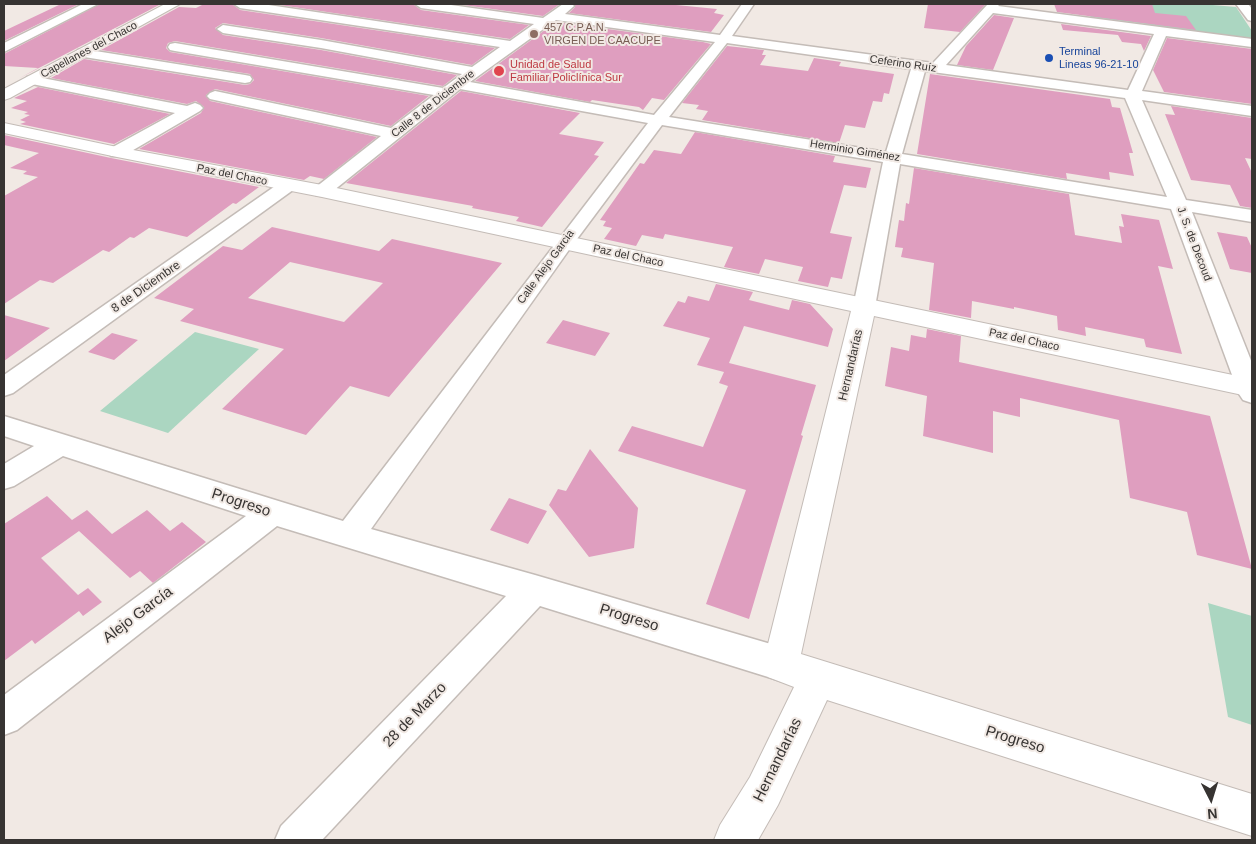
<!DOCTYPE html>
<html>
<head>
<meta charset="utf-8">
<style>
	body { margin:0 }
	#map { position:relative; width:1256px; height:844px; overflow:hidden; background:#f1e9e4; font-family:Helvetica,sans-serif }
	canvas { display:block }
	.frame { position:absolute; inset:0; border:5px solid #373432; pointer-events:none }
	.north { position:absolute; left:1186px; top:774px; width:50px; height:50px; -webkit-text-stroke:4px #f1e9e4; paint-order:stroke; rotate:175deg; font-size:14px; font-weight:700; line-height:20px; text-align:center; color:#373432 }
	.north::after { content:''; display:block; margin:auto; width:18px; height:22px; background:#373432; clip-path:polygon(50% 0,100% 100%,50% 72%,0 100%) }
</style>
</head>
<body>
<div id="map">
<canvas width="1256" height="844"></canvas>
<div class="frame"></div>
<div class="north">N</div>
</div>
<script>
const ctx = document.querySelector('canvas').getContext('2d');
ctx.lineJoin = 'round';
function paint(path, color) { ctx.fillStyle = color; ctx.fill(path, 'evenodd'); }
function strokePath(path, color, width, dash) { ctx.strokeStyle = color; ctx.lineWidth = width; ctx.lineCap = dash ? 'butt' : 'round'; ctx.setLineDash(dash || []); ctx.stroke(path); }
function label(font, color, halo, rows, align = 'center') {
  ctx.font = font + ' Helvetica,sans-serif'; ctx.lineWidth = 4; ctx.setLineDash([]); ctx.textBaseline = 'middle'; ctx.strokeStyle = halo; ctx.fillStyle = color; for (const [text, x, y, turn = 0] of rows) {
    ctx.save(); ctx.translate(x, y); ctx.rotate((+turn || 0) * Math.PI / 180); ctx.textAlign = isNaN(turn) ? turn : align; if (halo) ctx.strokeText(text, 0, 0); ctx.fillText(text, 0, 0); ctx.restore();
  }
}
const green = new Path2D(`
	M 1100,4 L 1201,4 L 1236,7 L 1252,31 L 1252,40 L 1169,30 L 1146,24 L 1090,17 Z
	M 195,332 L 259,349 L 168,433 L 100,411 Z
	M 1208,603 L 1252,616 L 1252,725 L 1228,717 Z`);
const building = new Path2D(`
	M 61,4 L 79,4 L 4,41 L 4,31 Z
	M 100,4 L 159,5 L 18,79 L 38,68 L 4,66 L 4,54 Z
	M 204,4 L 232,4 L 240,10 L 495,48 L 472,65 L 321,38 L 223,23 L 215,28 L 223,35 L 321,50 L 457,75 L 443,86 L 175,41 L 168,43 L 166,48 L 170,52 L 429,96 L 391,126 L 215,89 L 206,95 L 210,101 L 377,137 L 324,179 L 310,176 L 304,180 L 139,149 L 201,113 L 204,107 L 196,101 L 187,104 L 51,78 L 84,59 L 245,85 L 250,84 L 254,80 L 250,74 L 101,50 L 179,7 L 196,8 Z
	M 273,4 L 413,4 L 421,10 L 529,25 L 510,39 Z
	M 456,4 L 560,4 L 543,16 Z
	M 574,4 L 666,4 L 717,9 L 714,13 L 724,15 L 711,32 L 569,13 L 575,7 Z
	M 928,4 L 986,4 L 960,32 L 924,28 Z
	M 1054,4 L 1152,4 L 1155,13 L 1186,16 L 1196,30 L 1057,12 Z
	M 994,15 L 1014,18 L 993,70 L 957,65 L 966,46 Z
	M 556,22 L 703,42 L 711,44 L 664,100 L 652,98 L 643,110 L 639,107 L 592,100 L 590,102 L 475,81 Z
	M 1061,24 L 1151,36 L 1144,51 L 1141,44 L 1122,42 L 1118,35 L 1063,30 Z
	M 1167,38 L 1252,49 L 1252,104 L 1164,92 L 1153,70 Z
	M 727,46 L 764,50 L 762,55 L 766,55 L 760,65 L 808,71 L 814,58 L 841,62 L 839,66 L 894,74 L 889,94 L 884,93 L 882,102 L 873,101 L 865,128 L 845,125 L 839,143 L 702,120 L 708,111 L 696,109 L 699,105 L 682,103 Z
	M 930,74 L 1110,99 L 1112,107 L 1120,108 L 1133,153 L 1129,153 L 1134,176 L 1109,172 L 1110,180 L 1066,173 L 1067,179 L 917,154 Z
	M 38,87 L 170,114 L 114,144 L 20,124 L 26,122 L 20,120 L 30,115 L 24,114 L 28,112 L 11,108 L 27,101 L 14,98 Z
	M 461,91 L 580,113 L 559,134 L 604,142 L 594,155 L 599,156 L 542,227 L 516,221 L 519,217 L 472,208 L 473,206 L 346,183 Z
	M 1171,106 L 1252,118 L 1252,159 L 1245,158 L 1252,173 L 1252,208 L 1240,206 L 1230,185 L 1191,180 L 1165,114 L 1175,115 Z
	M 695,132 L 835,156 L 833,162 L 871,168 L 866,188 L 844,185 L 830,233 L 852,237 L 842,279 L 831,277 L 828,287 L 798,281 L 803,267 L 765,259 L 759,274 L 724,267 L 733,247 L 665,234 L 663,239 L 642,235 L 636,246 L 604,239 L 612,228 L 603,226 L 606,221 L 600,220 L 640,163 L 644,164 L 654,150 L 681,154 Z
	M 4,135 L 111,158 L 259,187 L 236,204 L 233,203 L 187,237 L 149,228 L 134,238 L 130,237 L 109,252 L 103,250 L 53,283 L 40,280 L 4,304 L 4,196 L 38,177 L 23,174 L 27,171 L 10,168 L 39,153 L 4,145 Z
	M 914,168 L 1069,194 L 1075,235 L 1122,243 L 1119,226 L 1124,227 L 1121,214 L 1159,220 L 1173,269 L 1158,266 L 1182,354 L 1146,347 L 1144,339 L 1085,327 L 1086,336 L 1058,330 L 1057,316 L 1014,307 L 1014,309 L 972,301 L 971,318 L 929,310 L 934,263 L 901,257 L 903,248 L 895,247 L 899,220 L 904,221 L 906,203 L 909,204 Z
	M 272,227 L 379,251 L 392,239 L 502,263 L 389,397 L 350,386 L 306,435 L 222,409 L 284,349 L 180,321 L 194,309 L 154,298 L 223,246 L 242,250 ZM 290,262 L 383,283 L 344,322 L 248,298 Z
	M 1217,232 L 1247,237 L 1252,248 L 1252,273 L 1230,269 Z
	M 716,284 L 753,292 L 749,300 L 789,310 L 792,300 L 810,304 L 833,329 L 828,347 L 744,326 L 729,363 L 816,385 L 801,435 L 803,436 L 749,619 L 706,604 L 746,490 L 618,451 L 632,426 L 703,447 L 728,386 L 719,383 L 724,372 L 697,365 L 710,338 L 663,326 L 678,301 L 685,303 L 688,296 L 709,301 Z
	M 4,315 L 50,328 L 4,361 Z
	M 563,320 L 610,333 L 595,356 L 546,343 Z
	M 927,329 L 961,336 L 959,362 L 1210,416 L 1252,569 L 1197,555 L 1187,512 L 1130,498 L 1119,420 L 1020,398 L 1020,417 L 993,411 L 993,453 L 923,436 L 927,396 L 885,386 L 891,347 L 909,351 L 911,335 L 926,338 Z
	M 112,333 L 138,340 L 114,360 L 88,352 Z
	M 590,449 L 638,508 L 634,548 L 589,557 L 549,505 L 558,489 L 566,491 Z
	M 47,496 L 72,520 L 87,510 L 112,534 L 147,510 L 170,531 L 182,522 L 206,542 L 153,583 L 140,571 L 130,578 L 79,531 L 41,558 L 78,595 L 88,588 L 102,602 L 83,616 L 79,611 L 35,644 L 32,640 L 4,661 L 4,524 Z
	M 509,498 L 547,511 L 528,544 L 490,530 Z`);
const street = new Path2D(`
	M 83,4 L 98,4 L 4,52 L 4,43 Z
	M 234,4 L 262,4 L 510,41 L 534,24 L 421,8 L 415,4 L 444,4 L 543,18 L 563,4 L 572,4 L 574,6 L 565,14 L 720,35 L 742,4 L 754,4 L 732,36 L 933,63 L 988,4 L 1000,4 L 998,6 L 1252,39 L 1252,47 L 1166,36 L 1142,91 L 1252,106 L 1252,116 L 1142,100 L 1186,200 L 1252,210 L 1252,222 L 1192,212 L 1252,363 L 1252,403 L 1243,400 L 1239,394 L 1171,209 L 900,164 L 875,307 L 872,312 L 864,314 L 856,312 L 853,307 L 883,162 L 662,125 L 571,247 L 371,529 L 535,575 L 781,647 L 793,652 L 798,664 L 793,676 L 781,681 L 540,606 L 322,840 L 275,840 L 281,826 L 506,596 L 277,526 L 17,730 L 4,735 L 4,695 L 246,516 L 63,456 L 14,486 L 4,489 L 4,464 L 34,446 L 4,436 L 4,416 L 343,521 L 648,123 L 460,89 L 328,195 L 322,196 L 316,195 L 313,191 L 316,187 L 381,136 L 210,99 L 207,96 L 210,93 L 215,91 L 391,128 L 434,95 L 175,51 L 170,50 L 168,47 L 170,44 L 175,43 L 443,88 L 462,74 L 321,48 L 223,33 L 217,29 L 223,25 L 321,40 L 472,67 L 500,47 L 240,8 ZM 993,13 L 1154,34 L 1128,90 L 946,65 ZM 556,20 L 715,42 L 654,115 L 470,82 ZM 727,43 L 911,69 L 886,152 L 669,117 ZM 925,71 L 1125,98 L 1167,197 L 902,154 Z
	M 1236,4 L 1248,4 L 1252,9 L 1252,21 L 1248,20 Z
	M 83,49 L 245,75 L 250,76 L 252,79 L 250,82 L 245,83 L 78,56 L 76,53 L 78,50 Z
	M 32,76 L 187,106 L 195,103 L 200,105 L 203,108 L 200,111 L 123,156 L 111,156 L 109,152 L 111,148 L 175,113 L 27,83 L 25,80 L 27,77 Z
	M 287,181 L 293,182 L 296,186 L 293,190 L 13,393 L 4,396 L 4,375 L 281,182 Z`);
const secondary = new Path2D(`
	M 165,4 L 180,4 L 10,98 L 4,100 L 4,89 Z
	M 4,123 L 117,147 L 322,185 L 1252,379 L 1252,397 L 874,316 L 801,654 L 1252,794 L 1252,836 L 827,700 L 778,805 L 758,840 L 714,840 L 720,825 L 750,777 L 794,687 L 768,677 L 763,664 L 851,311 L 322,197 L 117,157 L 4,133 Z`);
const markers = [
	[534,34,5,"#8d6e63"],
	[1049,58,5,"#1a4fb4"],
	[499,71,6,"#e0444e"]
];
const farEducationnames = [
	["457 C.P.A.N.",544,28],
	["VIRGEN DE CAACUPE",544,41]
];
const farStreetnames = [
	["Capellanes del Chaco",89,50,-28],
	["Ceferino Ruíz",903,64,8],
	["Calle 8 de Diciembre",433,104,-38],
	["Herminio Giménez",855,151,9],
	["Paz del Chaco",232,175,11],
	["J. S. de Decoud",1194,244,69],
	["Paz del Chaco",628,256,12],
	["Calle Alejo Garcia",546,267,-54],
	["Paz del Chaco",1024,340,12]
];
const farTransitnames = [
	["Terminal",1059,52],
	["Lineas 96-21-10",1059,65]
];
const farHealthnames = [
	["Unidad de Salud",510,65],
	["Familiar Policlínica Sur",510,78]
];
const streetNames = [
	["8 de Diciembre",146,287,-35],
	["Hernandarías",851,365,-77]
];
const nearStreetnames = [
	["Progreso",241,503,18],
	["Alejo García",138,615,-37],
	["Progreso",629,618,17],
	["28 de Marzo",415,715,-46],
	["Progreso",1015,740,17],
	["Hernandarías",778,760,-64]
];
paint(green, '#abd6c1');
paint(building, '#df9ebf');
strokePath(street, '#c4bcb7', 3);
strokePath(secondary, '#c4bcb7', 2);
paint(street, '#fff');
paint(secondary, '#fff');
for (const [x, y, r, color] of markers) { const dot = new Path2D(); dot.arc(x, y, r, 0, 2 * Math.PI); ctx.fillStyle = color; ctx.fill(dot); strokePath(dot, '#f1e9e4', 2); }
label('11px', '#785e54', '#f1e9e4', farEducationnames, 'left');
label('11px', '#373432', '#f1e9e4', farStreetnames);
label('11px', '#164399', '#f1e9e4', farTransitnames, 'left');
label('11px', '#be3a42', '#f1e9e4', farHealthnames, 'left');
label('12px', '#373432', '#f1e9e4', streetNames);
label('15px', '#373432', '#f1e9e4', nearStreetnames);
</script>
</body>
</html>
